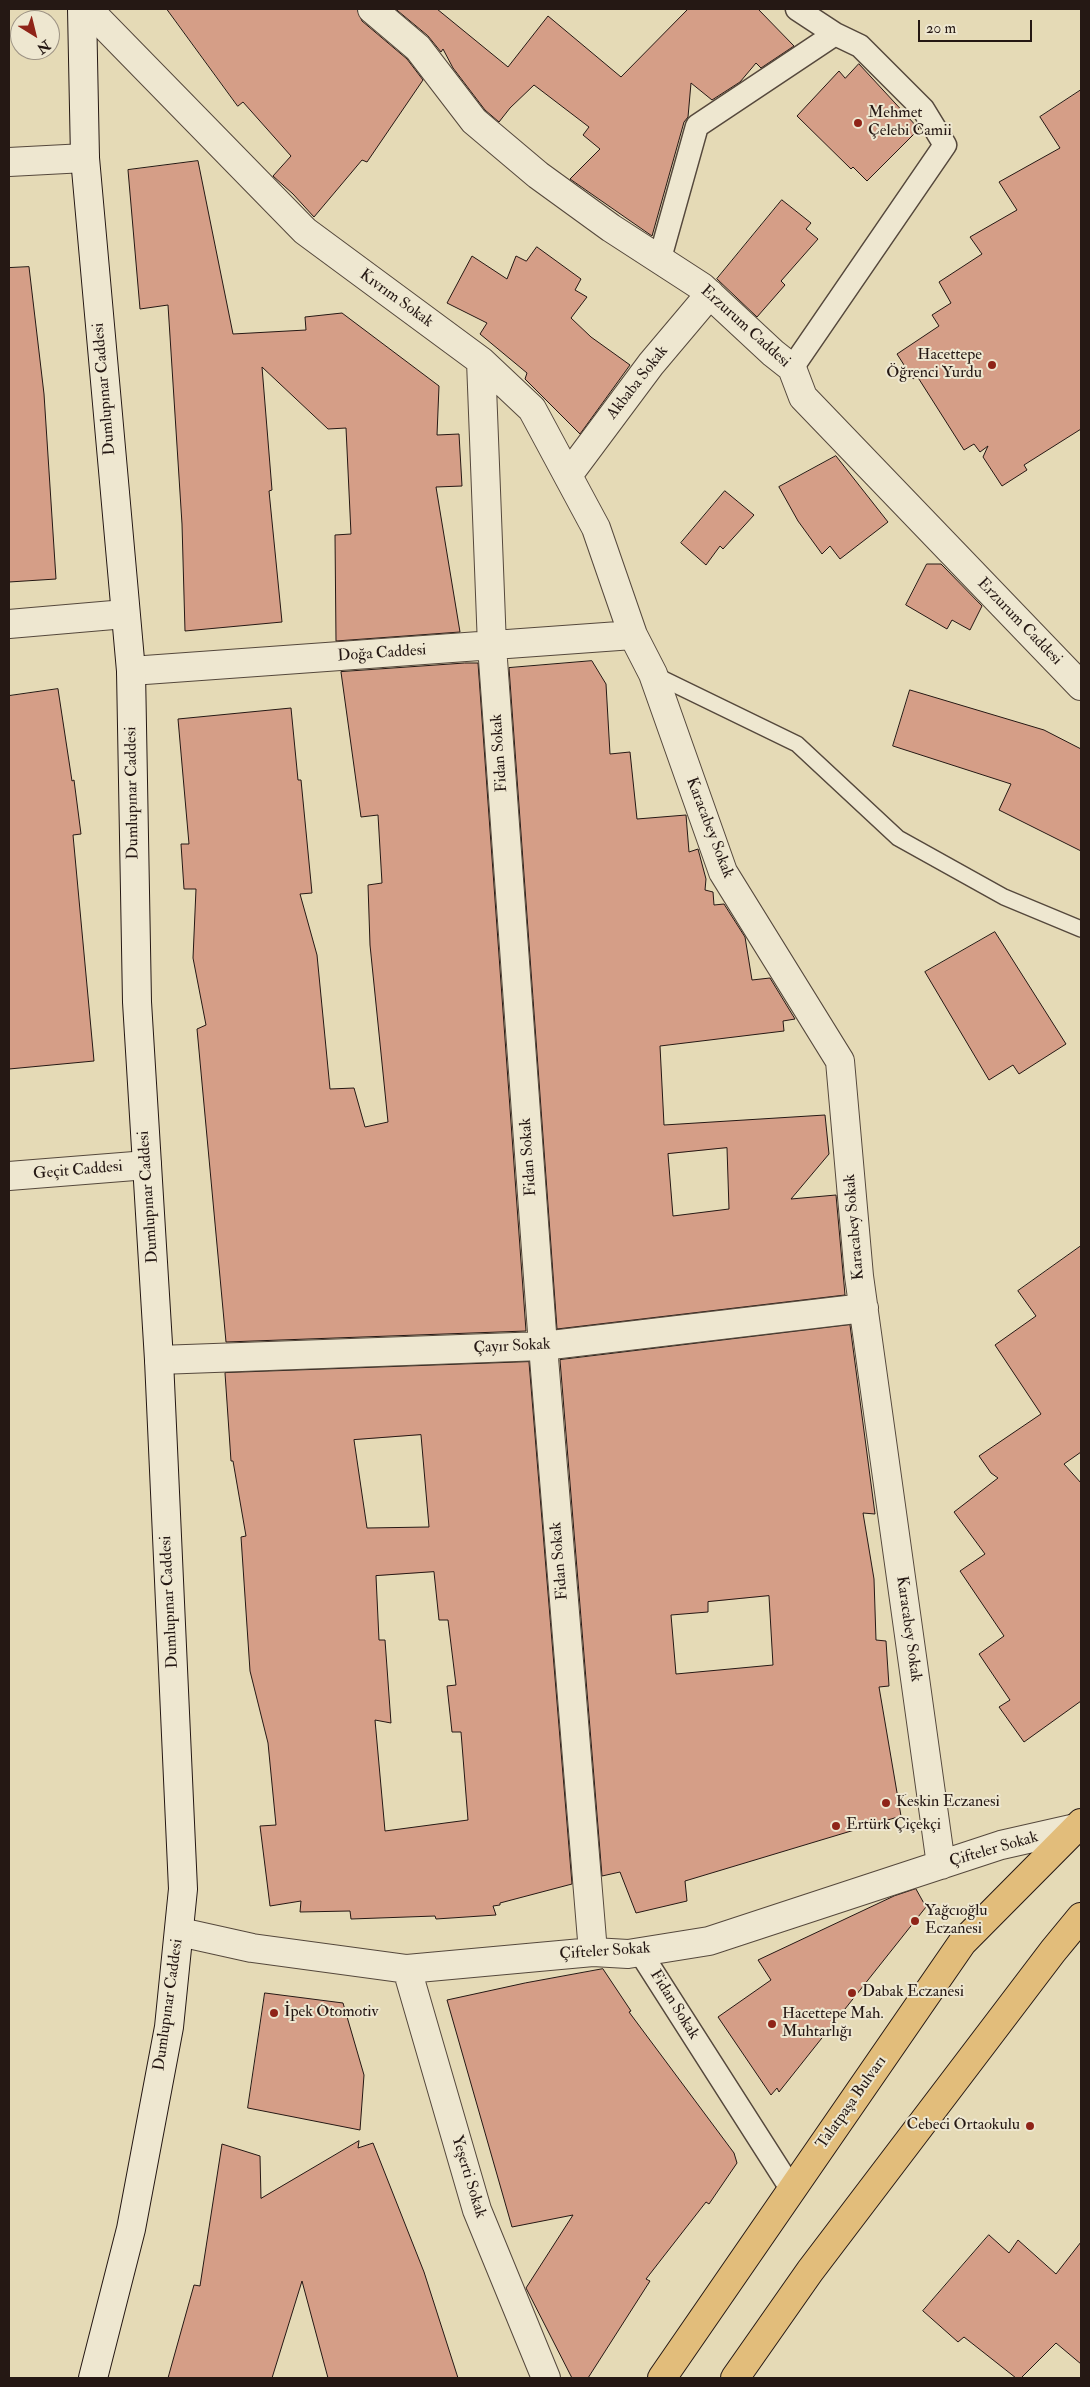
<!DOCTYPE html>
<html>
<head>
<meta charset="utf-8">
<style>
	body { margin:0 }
	#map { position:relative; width:1090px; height:2387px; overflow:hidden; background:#e5dab6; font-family:"IM FELL Double Pica",serif }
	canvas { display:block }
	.frame { position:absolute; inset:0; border:10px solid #251814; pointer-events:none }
	.north { position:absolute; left:10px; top:10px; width:50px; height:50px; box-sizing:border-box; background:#eee7d0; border:1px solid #9e9485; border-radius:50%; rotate:144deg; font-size:14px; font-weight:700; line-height:20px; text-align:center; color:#251814 }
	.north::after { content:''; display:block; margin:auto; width:18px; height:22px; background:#8f2418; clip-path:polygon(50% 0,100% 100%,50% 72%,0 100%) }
	.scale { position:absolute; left:918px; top:20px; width:114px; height:22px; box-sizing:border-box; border:2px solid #251814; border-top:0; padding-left:6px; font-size:15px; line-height:18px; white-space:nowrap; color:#251814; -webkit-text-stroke:4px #eee7d0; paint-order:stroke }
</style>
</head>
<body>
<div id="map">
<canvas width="1090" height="2387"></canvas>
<div class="frame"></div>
<div class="north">N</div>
<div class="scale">20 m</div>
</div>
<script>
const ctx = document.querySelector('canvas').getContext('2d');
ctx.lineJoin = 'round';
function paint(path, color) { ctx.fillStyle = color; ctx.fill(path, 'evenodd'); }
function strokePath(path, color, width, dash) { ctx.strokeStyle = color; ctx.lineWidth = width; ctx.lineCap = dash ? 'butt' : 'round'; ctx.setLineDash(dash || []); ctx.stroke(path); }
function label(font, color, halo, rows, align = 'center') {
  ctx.font = font + ' "IM FELL Double Pica",serif'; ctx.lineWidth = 4; ctx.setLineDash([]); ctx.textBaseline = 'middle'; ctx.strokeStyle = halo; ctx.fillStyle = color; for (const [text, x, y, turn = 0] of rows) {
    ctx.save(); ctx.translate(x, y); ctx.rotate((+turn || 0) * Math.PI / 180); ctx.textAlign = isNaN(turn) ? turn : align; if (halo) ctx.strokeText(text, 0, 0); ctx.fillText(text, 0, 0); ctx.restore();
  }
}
const building = new Path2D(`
	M 167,9 L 357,9 L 362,21 L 407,59 L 423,80 L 367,162 L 362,160 L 314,217 L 293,194 L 273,176 L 291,156 L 243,102 L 238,106 Z
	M 396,9 L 437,9 L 508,67 L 548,16 L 621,77 L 688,9 L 758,9 L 794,46 L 761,68 L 756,63 L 740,82 L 712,100 L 691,83 L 688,117 L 684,122 L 652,236 L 570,179 L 600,149 L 583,135 L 589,127 L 534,85 L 510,108 L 499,122 L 485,110 L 453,68 L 443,49 L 441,52 L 428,36 Z
	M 859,64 L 919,129 L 867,181 L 853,167 L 851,169 L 797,116 L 839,71 L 845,78 Z
	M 1081,90 L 1081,429 L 1024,465 L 1027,470 L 1002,486 L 983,457 L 988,446 L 980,452 L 974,444 L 964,450 L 917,376 L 913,379 L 897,354 L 939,326 L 932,315 L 951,303 L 939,282 L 982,254 L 970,237 L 1017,210 L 999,182 L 1060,148 L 1040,117 Z
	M 198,161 L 233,334 L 306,330 L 305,317 L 342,313 L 439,386 L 437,435 L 459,434 L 462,486 L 436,487 L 460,632 L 336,641 L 335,535 L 351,534 L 346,428 L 328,429 L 262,367 L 272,490 L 269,491 L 282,622 L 185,631 L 182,524 L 168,305 L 140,309 L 128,170 Z
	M 782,200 L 811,223 L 806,229 L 818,239 L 781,281 L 785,285 L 757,317 L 717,279 Z
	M 537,247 L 581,279 L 575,290 L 587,297 L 571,318 L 591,337 L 630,365 L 580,434 L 525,379 L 527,373 L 480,334 L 487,323 L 447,303 L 472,256 L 507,279 L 516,256 L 526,261 Z
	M 29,267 L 44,394 L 56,579 L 9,582 L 9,268 Z
	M 836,456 L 888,522 L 840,559 L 830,546 L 822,554 L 798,521 L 779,487 Z
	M 725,491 L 754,515 L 723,549 L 720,546 L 706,565 L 681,543 Z
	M 927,564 L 941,564 L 945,568 L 982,606 L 970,630 L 952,620 L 947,629 L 906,605 Z
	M 592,661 L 606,684 L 610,754 L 630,752 L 637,819 L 686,815 L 689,852 L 698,849 L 706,879 L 705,890 L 713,892 L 714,905 L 724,904 L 745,937 L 752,980 L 770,978 L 795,1019 L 783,1021 L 784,1031 L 660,1046 L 664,1125 L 825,1115 L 829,1154 L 791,1199 L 836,1195 L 845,1295 L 557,1329 L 509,668 ZM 727,1148 L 729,1209 L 673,1216 L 668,1154 Z
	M 465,663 L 478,663 L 526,1331 L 226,1342 L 197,1029 L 206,1025 L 193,958 L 196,889 L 184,889 L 181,844 L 189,844 L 178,719 L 291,708 L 298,780 L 301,780 L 312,893 L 300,894 L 317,955 L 330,1089 L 354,1088 L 365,1127 L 388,1122 L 370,945 L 368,885 L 382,883 L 378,815 L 361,817 L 341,672 Z
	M 58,689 L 72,781 L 74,780 L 81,834 L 73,835 L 94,1061 L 9,1069 L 9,696 Z
	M 910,690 L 1044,730 L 1081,749 L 1081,851 L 999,810 L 1011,784 L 893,746 Z
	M 995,932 L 1066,1044 L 1019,1074 L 1013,1065 L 989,1080 L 925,972 Z
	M 1081,1246 L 1081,1452 L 1064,1464 L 1081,1483 L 1081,1701 L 1024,1742 L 999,1707 L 1010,1700 L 979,1654 L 1004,1636 L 960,1571 L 985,1554 L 954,1512 L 998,1478 L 991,1473 L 979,1456 L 1041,1414 L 995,1345 L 1036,1316 L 1018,1291 Z
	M 850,1325 L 875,1514 L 863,1513 L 874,1579 L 876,1640 L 886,1641 L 889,1686 L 879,1687 L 901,1816 L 685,1881 L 687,1901 L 636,1913 L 620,1872 L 602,1876 L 560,1360 ZM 769,1596 L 773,1665 L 676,1674 L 671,1615 L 708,1612 L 708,1602 Z
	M 529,1362 L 572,1884 L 500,1903 L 500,1905 L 493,1906 L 496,1915 L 436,1919 L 435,1916 L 351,1919 L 350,1911 L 300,1912 L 301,1901 L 270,1906 L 260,1826 L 276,1825 L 268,1743 L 250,1671 L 241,1537 L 246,1536 L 233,1461 L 231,1461 L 225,1373 ZM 421,1435 L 429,1527 L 367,1528 L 354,1440 ZM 434,1572 L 439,1620 L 448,1620 L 456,1685 L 447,1686 L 452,1732 L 461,1732 L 468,1820 L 385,1831 L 375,1720 L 391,1723 L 385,1640 L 379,1640 L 376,1576 Z
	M 916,1889 L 926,1907 L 779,2092 L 777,2088 L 771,2095 L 718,2017 L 771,1980 L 758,1960 L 894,1896 Z
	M 603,1969 L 631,2011 L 629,2012 L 734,2153 L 737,2163 L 709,2204 L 706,2202 L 646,2279 L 650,2281 L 588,2378 L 572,2378 L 526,2288 L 573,2215 L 512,2227 L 447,2000 L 525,1983 Z
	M 265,1993 L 343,2003 L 364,2075 L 360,2130 L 248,2108 Z
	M 359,2141 L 358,2148 L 373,2143 L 424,2272 L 458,2378 L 328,2378 L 302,2281 L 272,2378 L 168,2378 L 194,2285 L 200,2286 L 222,2144 L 260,2156 L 261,2198 Z
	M 989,2235 L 1009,2253 L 1018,2240 L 1056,2274 L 1081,2242 L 1081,2364 L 1056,2343 L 1021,2378 L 1016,2378 L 964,2337 L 958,2342 L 923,2311 Z`);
const service = new Path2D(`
	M 653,674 L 797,744 L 898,838 L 1004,897 L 1081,929`);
const pedestrian = new Path2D(`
	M 660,258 L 697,126 L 835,34 L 797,9
	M 792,368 L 945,145 L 923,109 L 860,46 L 835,34
	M 640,1952 L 792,2190`);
const minor = new Path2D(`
	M 88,9 L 305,231 L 481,361 L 532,409 L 596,528 L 633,635 L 653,674 L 723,872 L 840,1061 L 859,1276 L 941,1865
	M 372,9 L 418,48 L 474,121 L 538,175 L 611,228 L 702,287 L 773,353 L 792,368 L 803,397 L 1081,686
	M 9,162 L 85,158
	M 481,361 L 492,646 L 543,1346 L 593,1952
	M 569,474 L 651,364 L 710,294
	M 9,624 L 125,614
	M 131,671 L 633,635
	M 9,1176 L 147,1165
	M 159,1360 L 543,1346 L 864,1308
	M 180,1932 L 252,1948 L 407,1969 L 593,1952 L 628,1954 L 709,1941 L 1001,1845 L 1076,1828
	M 407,1969 L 477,2210 L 546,2378`);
const secondary = new Path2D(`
	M 82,9 L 85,158 L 131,671 L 137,1002 L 159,1360 L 183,1889 L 169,2027 L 131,2229 L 93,2378`);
const primary = new Path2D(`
	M 662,2378 L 962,1943 L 1081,1823
	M 735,2378 L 810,2271 L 1053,1951 L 1081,1917`);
const markers = [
	[858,123,5,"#8f2418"],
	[992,365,5,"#8f2418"],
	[886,1803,5,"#8f2418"],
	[836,1826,5,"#8f2418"],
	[915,1921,5,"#8f2418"],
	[852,1993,5,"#8f2418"],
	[274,2013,5,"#8f2418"],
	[772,2024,5,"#8f2418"],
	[1030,2126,5,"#8f2418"]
];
const poiNames = [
	["Mehmet",868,114],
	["Çelebi Camii",868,132],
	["Hacettepe",982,356,"right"],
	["Öğrenci Yurdu",982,374,"right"],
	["Keskin Eczanesi",896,1803],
	["Ertürk Çiçekçi",846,1826],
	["Yağcıoğlu",925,1912],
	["Eczanesi",925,1930],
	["Dabak Eczanesi",862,1993],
	["İpek Otomotiv",284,2013],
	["Hacettepe Mah.",782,2015],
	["Muhtarlığı",782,2033],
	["Cebeci Ortaokulu",1020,2126,"right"]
];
const streetNames = [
	["Kıvrım Sokak",396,299,36],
	["Erzurum Caddesi",745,327,42],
	["Akbaba Sokak",638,383,-52],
	["Dumlupınar Caddesi",105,389,-95],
	["Erzurum Caddesi",1019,622,46],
	["Doğa Caddesi",382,654,-4],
	["Fidan Sokak",500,753,-94],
	["Dumlupınar Caddesi",133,793,-91],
	["Karacabey Sokak",709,828,69],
	["Fidan Sokak",529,1157,-94],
	["Geçit Caddesi",78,1171,-5],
	["Dumlupınar Caddesi",149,1197,-94],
	["Karacabey Sokak",855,1227,-95],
	["Çayır Sokak",512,1347,-3],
	["Fidan Sokak",560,1561,-95],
	["Dumlupınar Caddesi",170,1602,-93],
	["Karacabey Sokak",908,1629,82],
	["Çifteler Sokak",994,1850,-16],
	["Çifteler Sokak",605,1952,-4],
	["Dumlupınar Caddesi",169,2005,-82],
	["Fidan Sokak",674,2005,58],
	["Talatpaşa Bulvarı",852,2103,-55],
	["Yeşerti Sokak",468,2177,73]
];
paint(building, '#d59e87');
strokePath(building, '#251814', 1);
strokePath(service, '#55483c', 18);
strokePath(pedestrian, '#55483c', 25);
strokePath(minor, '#55483c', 30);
strokePath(secondary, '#251814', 30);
strokePath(primary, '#251814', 30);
strokePath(service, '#eee7d0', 15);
strokePath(pedestrian, '#eee7d0', 22);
strokePath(minor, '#eee7d0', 28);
strokePath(secondary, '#eee7d0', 28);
strokePath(primary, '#e2bd7b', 28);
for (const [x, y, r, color] of markers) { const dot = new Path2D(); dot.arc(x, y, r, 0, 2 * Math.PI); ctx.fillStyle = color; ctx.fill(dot); strokePath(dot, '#eee7d0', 2); }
label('16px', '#251814', '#eee7d0', poiNames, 'left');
label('16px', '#251814', '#eee7d0', streetNames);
</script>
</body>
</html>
